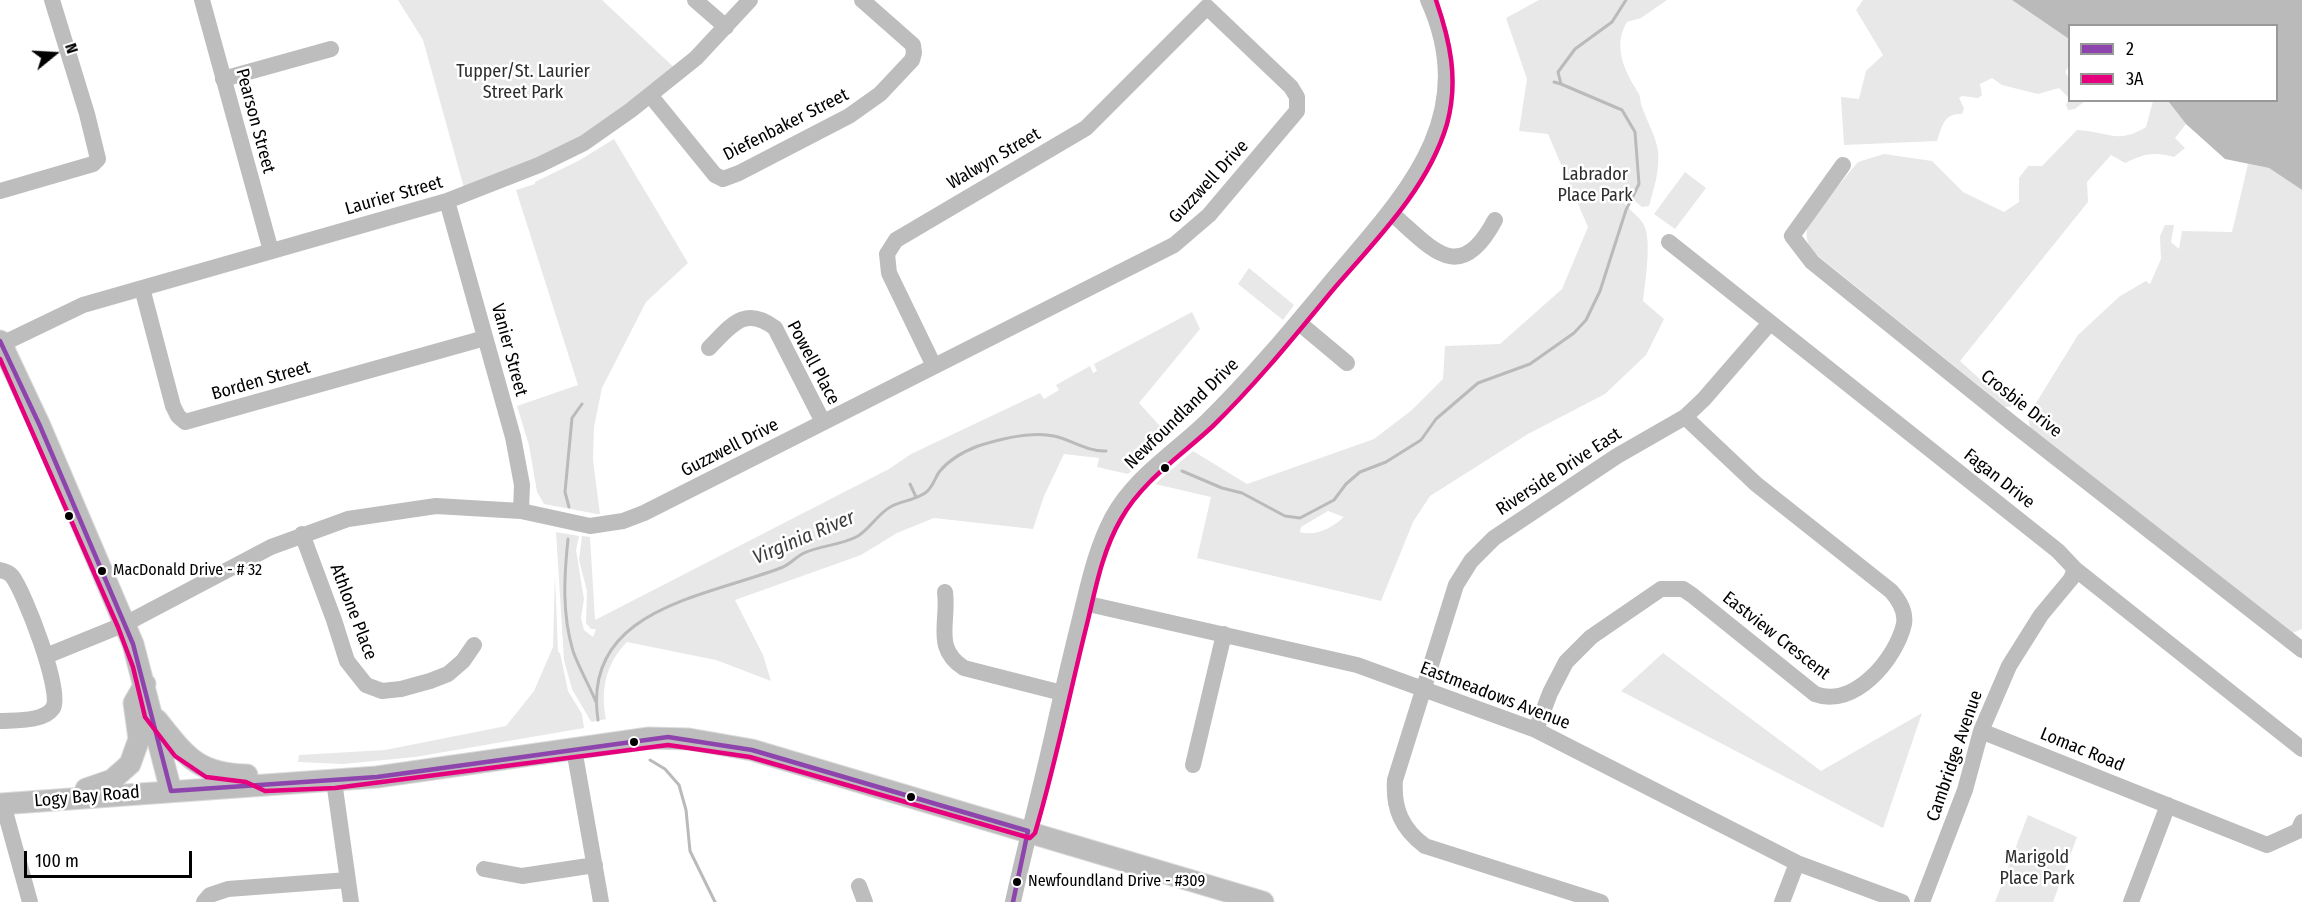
<!DOCTYPE html>
<html>
<head>
<meta charset="utf-8">
<style>
	body { margin:0 }
	#map { position:relative; width:2302px; height:902px; overflow:hidden; background:#fff; font-family:"Fira Sans Condensed",sans-serif }
	canvas { display:block }
	.legend { position:absolute; left:2068px; top:24px; width:210px; height:78px; box-sizing:border-box; background:#fff; border:2px solid #999; margin:0; padding:8px 10px; list-style:none; font-size:18px; color:#000 }
	.legend li { display:flex; align-items:center; gap:12px; height:30px }
	.legend b { width:30px; border:2px solid #999 }
	.north { position:absolute; left:24px; top:24px; width:60px; height:60px; -webkit-text-stroke:4px #fff; paint-order:stroke; rotate:72deg; font-size:16px; font-weight:700; line-height:24px; text-align:center; color:#000 }
	.north::after { content:''; display:block; margin:auto; width:21px; height:27px; background:#000; clip-path:polygon(50% 0,100% 100%,50% 72%,0 100%) }
	.scale { position:absolute; left:24px; top:851px; width:168px; height:27px; box-sizing:border-box; border:3px solid #000; border-top:0; padding-left:8px; font-size:18px; line-height:21px; white-space:nowrap; color:#000; -webkit-text-stroke:4px #fff; paint-order:stroke }
</style>
</head>
<body>
<div id="map">
<canvas width="2302" height="902"></canvas>
<ul class="legend">
<li><b style="height:8px;background:#8e44ad"></b>2</li>
<li><b style="height:8px;background:#e5007d"></b>3A</li>
</ul>
<div class="north">N</div>
<div class="scale">100 m</div>
</div>
<script>
const ctx = document.querySelector('canvas').getContext('2d');
ctx.lineJoin = 'round';
function paint(path, color) { ctx.fillStyle = color; ctx.fill(path, 'evenodd'); }
function strokePath(path, color, width, dash) { ctx.strokeStyle = color; ctx.lineWidth = width; ctx.lineCap = dash ? 'butt' : 'round'; ctx.setLineDash(dash || []); ctx.stroke(path); }
function label(font, color, halo, rows, align = 'center') {
  ctx.font = font + ' "Fira Sans Condensed",sans-serif'; ctx.lineWidth = 5; ctx.setLineDash([]); ctx.textBaseline = 'middle'; ctx.strokeStyle = halo; ctx.fillStyle = color; for (const [text, x, y, turn = 0] of rows) {
    ctx.save(); ctx.translate(x, y); ctx.rotate((+turn || 0) * Math.PI / 180); ctx.textAlign = isNaN(turn) ? turn : align; if (halo) ctx.strokeText(text, 0, 0); ctx.fillText(text, 0, 0); ctx.restore();
  }
}
const green = new Path2D(`
	M 398,0 L 602,0 L 679,72 L 631,110 L 466,195 L 423,40 Z
	M 1539,0 L 1667,0 L 1641,18 L 1627,22 C 1612,47 1625,72 1639,94 C 1641,98 1640,103 1642,107 C 1647,121 1656,137 1658,151 C 1660,170 1654,188 1649,206 L 1642,207 L 1625,193 L 1620,196 C 1625,208 1638,214 1644,225 C 1652,242 1645,282 1643,301 L 1664,319 L 1646,355 L 1605,394 L 1528,434 L 1430,496 L 1413,522 L 1381,601 L 1197,558 L 1211,497 L 1155,484 L 1193,451 L 1247,484 L 1374,439 L 1412,410 L 1443,379 L 1445,346 L 1500,344 L 1562,289 L 1588,227 L 1548,134 L 1519,131 L 1527,79 L 1506,18 ZM 1328,511 L 1344,517 C 1333,527 1316,537 1300,532 L 1301,527 Z
	M 1863,0 L 2012,0 L 2069,39 L 2069,66 L 2065,72 L 2069,78 L 2070,100 L 2085,101 L 2075,109 L 2068,110 L 2066,105 L 2069,98 L 2059,88 L 2038,94 L 2002,85 L 1992,78 L 1980,84 L 1982,95 L 1978,98 L 1962,96 L 1959,98 L 1964,108 L 1962,114 C 1944,113 1942,126 1937,141 L 1844,145 L 1841,97 L 1859,99 L 1866,71 L 1883,55 L 1856,10 Z
	M 2153,101 L 2168,101 L 2186,124 L 2175,138 L 2185,148 L 2174,157 C 2154,151 2143,154 2125,163 L 2111,155 L 2087,182 L 2088,202 L 1960,361 L 1992,390 L 2016,406 L 2005,407 L 1812,251 C 1805,239 1804,228 1813,216 L 1858,162 L 1884,154 L 1932,161 L 1963,192 L 2004,212 L 2019,202 L 2019,178 L 2028,166 L 2042,166 L 2077,130 C 2107,131 2117,145 2146,127 Z
	M 614,139 L 688,263 L 646,302 L 602,388 L 594,427 L 593,460 L 600,514 L 597,514 L 544,504 L 537,492 L 529,445 L 517,406 L 578,385 L 516,190 L 535,184 L 535,182 L 580,160 Z
	M 2248,164 L 2269,168 L 2302,190 L 2302,629 L 2290,634 L 2030,428 L 2028,416 L 2078,335 L 2120,296 L 2146,281 L 2150,284 L 2161,259 L 2160,236 L 2165,225 L 2174,225 L 2171,242 L 2179,249 L 2182,231 L 2232,232 Z
	M 1685,172 L 1706,188 L 1675,229 L 1654,214 Z
	M 1249,268 L 1294,305 L 1283,320 L 1238,284 Z
	M 1192,312 L 1200,329 L 1139,403 L 1169,436 L 1128,474 L 1097,467 L 1099,458 L 1064,454 L 1044,496 L 1033,529 L 934,518 L 897,533 L 861,555 L 735,600 L 763,655 L 771,681 L 716,660 L 627,642 C 606,663 600,690 606,719 L 592,722 L 590,720 L 572,689 L 564,660 L 556,532 L 579,536 L 576,550 L 584,599 L 581,618 L 584,630 L 593,637 L 596,629 L 591,629 L 586,623 L 587,591 L 579,560 L 582,536 L 590,537 L 595,620 L 889,469 L 911,454 L 1040,393 L 1044,399 L 1059,390 L 1056,385 L 1090,366 L 1093,373 L 1097,371 L 1094,364 Z
	M 555,575 L 558,652 L 560,653 L 568,691 L 582,714 L 584,728 L 415,757 L 343,764 L 298,762 L 299,755 L 385,750 L 506,726 L 534,691 L 553,647 Z
	M 1663,653 L 1821,771 L 1922,713 L 1883,828 L 1621,691 Z
	M 2028,815 L 2077,837 L 2053,902 L 1995,902 Z`);
const water = new Path2D(`
	M 2012,0 L 2302,0 L 2302,190 L 2269,168 L 2225,159 L 2186,124 L 2168,101 L 2276,100 L 2276,26 L 2070,26 L 2069,39 Z`);
const stream = new Path2D(`
	M 1554,82 L 1561,84
	M 1182,471 L 1222,488 L 1242,493 L 1285,516 L 1300,518 L 1334,500 L 1346,484 L 1360,472 L 1386,462 L 1421,440 L 1436,419 L 1478,383 L 1530,364 L 1574,333 L 1586,320 L 1600,291 L 1626,210 L 1639,184 L 1635,132 L 1622,110 L 1561,84 L 1558,72 L 1575,49 L 1612,22 L 1626,0
	M 910,484 L 916,497
	M 569,507 L 565,492 L 572,418 L 582,404
	M 568,539 C 564,577 562,614 573,651 C 579,668 589,685 596,702
	M 598,720 C 581,608 707,597 783,567 C 790,564 795,558 802,554 C 819,545 840,546 858,536 C 871,528 878,513 892,506 C 902,501 915,500 925,493 C 933,488 935,477 940,471 C 949,460 965,451 978,446 C 1000,439 1031,431 1054,436 C 1072,440 1088,452 1106,451
	M 650,760 L 665,769 L 679,785 L 686,810 L 690,851 L 715,902`);
const minor = new Path2D(`
	M 202,0 L 271,251
	M 695,0 L 726,27
	M 223,79 L 331,49
	M 650,95 L 715,175 L 723,179 L 739,173 L 849,116 L 880,94 L 912,60 L 914,53 L 913,45 L 862,0
	M 1843,165 L 1792,236 L 1812,262 L 2013,424 L 2302,650
	M 0,191 L 93,164 L 98,159 L 87,114 L 52,0
	M 447,201 L 513,437 L 522,485 L 521,511
	M 1390,212 C 1431,247 1459,288 1495,220
	M 1669,242 L 2058,551 L 2075,569 L 2302,749
	M 142,288 L 173,406 L 178,416 L 185,422 L 485,338
	M 1298,322 L 1347,363
	M 2,344 L 83,305 L 447,201 L 539,165 L 584,143 L 631,110 L 696,58 L 750,0
	M 709,348 C 731,326 744,305 775,328 L 823,422
	M 302,534 L 334,620 L 347,661 L 366,685 L 382,691 L 401,689 L 430,681 L 448,674 L 463,661 L 474,645
	M 0,570 C 5,571 9,572 12,576 C 24,591 63,692 53,708 C 44,722 15,720 0,721
	M 945,592 C 949,623 933,648 964,668 L 1062,693
	M 1084,603 L 1357,665 L 1536,730 L 1797,863 L 1902,902
	M 46,656 L 125,624 L 271,547 L 348,519 L 436,506 L 521,511 L 590,526 L 623,521 L 644,513 L 1174,245 L 1209,215 L 1297,111 L 1297,97 L 1291,87 L 1207,7 L 1086,128 L 896,240 L 887,254 L 889,273 L 934,366
	M 1536,730 L 1550,693 L 1566,662 L 1591,637 L 1661,589 L 1683,589 L 1692,595 L 1815,694 C 1854,709 1896,659 1904,624 C 1906,612 1899,600 1891,591 L 1756,484 L 1685,417
	M 1981,731 L 2267,845 L 2298,831 L 2302,822
	M 574,749 L 601,902
	M 1193,765 L 1224,634
	M 334,781 L 351,902
	M 3,804 L 30,902
	M 484,869 L 522,876 L 595,865
	M 859,886 L 865,902
	M 204,902 L 210,895 L 228,889 L 348,880
	M 1013,902 C 1026,842 1042,784 1055,724 C 1064,683 1074,643 1084,602 C 1091,573 1098,545 1112,518 C 1134,477 1174,453 1207,421 C 1250,379 1289,332 1328,285 C 1400,199 1483,121 1428,0
	M 1601,902 L 1425,846 C 1402,829 1393,809 1395,780 L 1456,585 L 1471,561 L 1494,538 L 1617,456 L 1685,417 L 1704,399 L 1769,324
	M 1782,902 L 1797,863
	M 1922,902 L 1965,790 L 1981,731 L 2009,666 L 2041,615 L 2071,579 L 2075,569
	M 2131,902 L 2168,805`);
const major = new Path2D(`
	M 0,341 L 40,426 L 133,644 L 171,791
	M 157,720 C 186,756 197,774 247,775
	M 86,789 L 112,780 L 130,764 L 139,739 L 134,703 L 145,684
	M 0,804 L 377,777 L 649,738 L 689,739 L 752,750 L 1263,902`);
const bus1 = new Path2D(`
	M 0,341 L 40,426 L 133,644 L 171,791 L 377,777 L 668,737 L 752,750 L 1028,831
	M 1013,902 L 1028,831`);
const bus2 = new Path2D(`
	M 0,359 L 118,627 L 133,667 L 145,717 L 175,756 L 206,777 L 246,782 L 265,791 L 335,788 L 668,745 L 750,757 L 1030,838 L 1035,833 C 1056,763 1070,691 1088,620 C 1096,586 1103,550 1121,519 C 1143,480 1181,456 1213,426 C 1256,384 1294,337 1332,291 C 1375,241 1428,189 1447,124 C 1459,80 1450,41 1436,0`);
const markers = [
	[1165,468,5,"#000"],
	[69,516,5,"#000"],
	[102,571,5,"#000"],
	[634,742,5,"#000"],
	[911,797,5,"#000"],
	[1017,882,5,"#000"]
];
const busNames = [
	["MacDonald Drive - # 32",113,571],
	["Newfoundland Drive - #309",1028,882]
];
const parkNames = [
	["Tupper/St. Laurier",523,72],
	["Street Park",523,93],
	["Labrador",1595,175],
	["Place Park",1595,196],
	["Marigold",2037,858],
	["Place Park",2037,879]
];
const streetNames = [
	["Pearson Street",255,121,75],
	["Diefenbaker Street",786,125,-27],
	["Walwyn Street",994,159,-30],
	["Guzzwell Drive",1209,182,-47],
	["Laurier Street",394,196,-16],
	["Vanier Street",509,350,75],
	["Powell Place",813,363,62],
	["Borden Street",261,381,-16],
	["Crosbie Drive",2021,404,38],
	["Newfoundland Drive",1182,414,-44],
	["Guzzwell Drive",730,448,-27],
	["Riverside Drive East",1559,472,-33],
	["Fagan Drive",1999,479,38],
	["Athlone Place",353,612,69],
	["Eastview Crescent",1776,636,38],
	["Eastmeadows Avenue",1495,696,21],
	["Lomac Road",2082,750,22],
	["Cambridge Avenue",1955,756,-71],
	["Logy Bay Road",87,797,-5]
];
const waterNames = [
	["Virginia River",804,538,-23]
];
paint(green, '#e8e8e8');
paint(water, '#bababa');
strokePath(stream, '#bababa', 3);
strokePath(major, '#dbdbdb', 23);
strokePath(minor, '#bdbdbd', 16);
strokePath(major, '#bdbdbd', 21);
strokePath(bus1, '#8e44ad', 4.5);
strokePath(bus2, '#e5007d', 4.5);
for (const [x, y, r, color] of markers) { const dot = new Path2D(); dot.arc(x, y, r, 0, 2 * Math.PI); ctx.fillStyle = color; ctx.fill(dot); strokePath(dot, '#fff', 2); }
label('16px', '#000', '#fff', busNames, 'left');
label('18px', '#2d2d2d', '#fff', parkNames);
label('18px', '#000', '#fff', streetNames);
label('italic 20px', '#3e3e3e', '#fff', waterNames);
</script>
</body>
</html>
